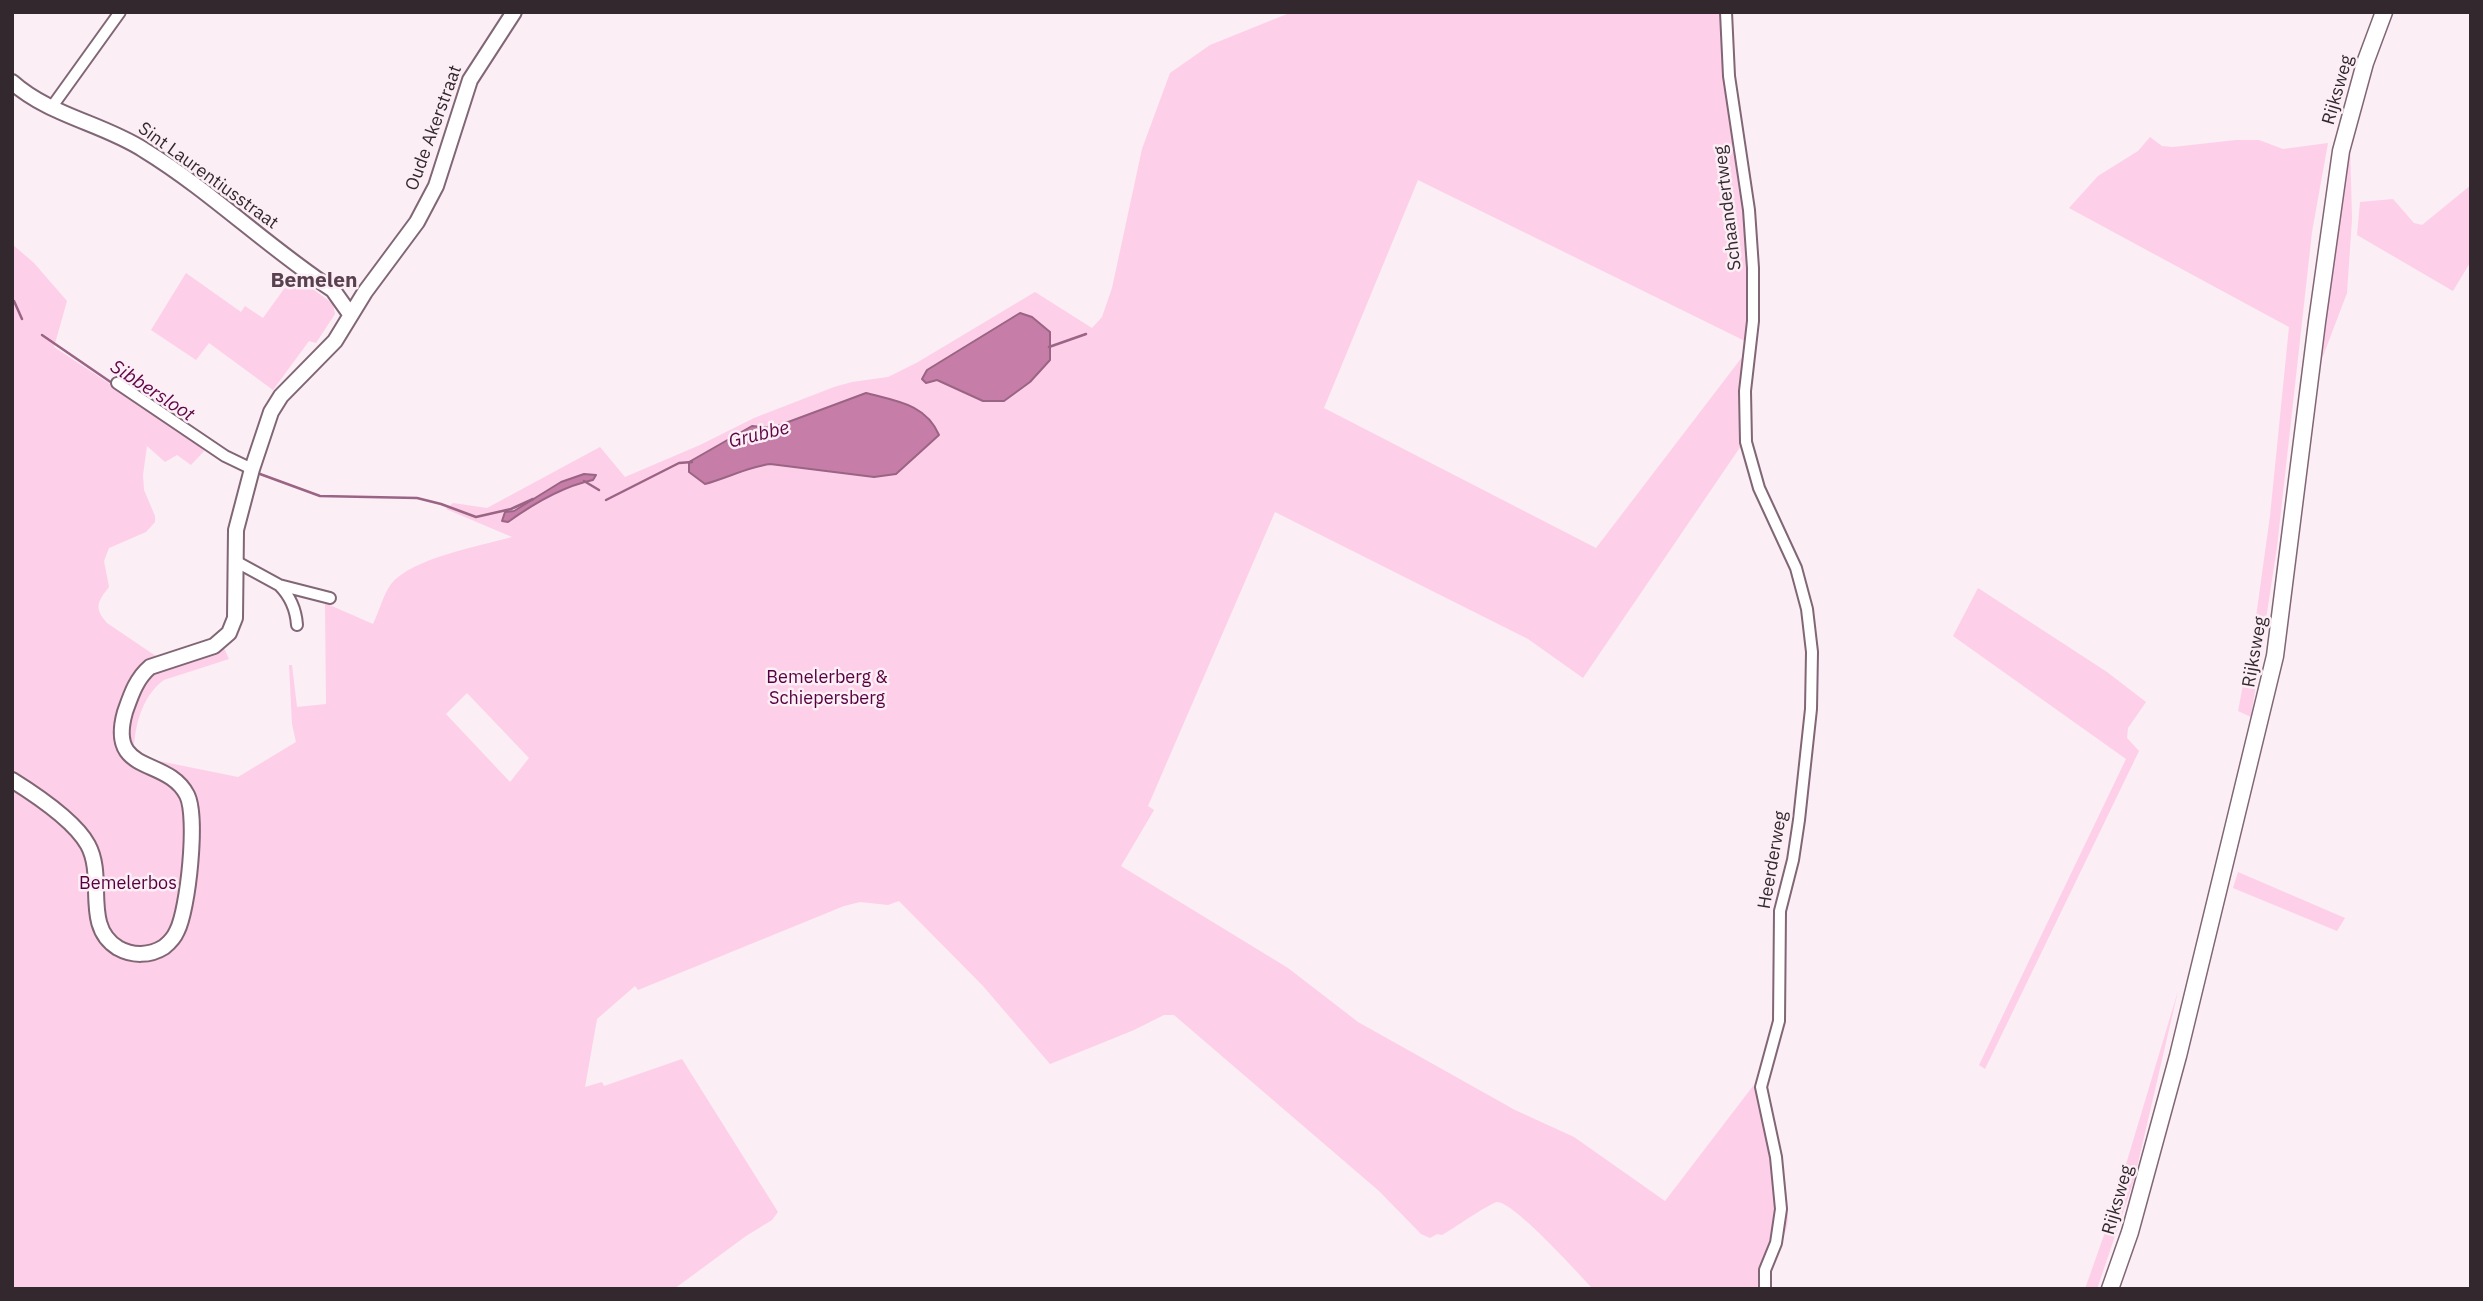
<!DOCTYPE html>
<html>
<head>
<meta charset="utf-8">
<style>
	body { margin:0 }
	#map { position:relative; width:2483px; height:1301px; overflow:hidden; background:#fbeef5; font-family:"IBM Plex Sans",sans-serif }
	canvas { display:block }
	.frame { position:absolute; inset:0; border:14px solid #34282f; pointer-events:none }
</style>
</head>
<body>
<div id="map">
<canvas width="2483" height="1301"></canvas>
<div class="frame"></div>
</div>
<script>
const ctx = document.querySelector('canvas').getContext('2d');
ctx.lineJoin = 'round';
function paint(path, color) { ctx.fillStyle = color; ctx.fill(path, 'evenodd'); }
function strokePath(path, color, width, dash) { ctx.strokeStyle = color; ctx.lineWidth = width; ctx.lineCap = dash ? 'butt' : 'round'; ctx.setLineDash(dash || []); ctx.stroke(path); }
function label(font, color, halo, rows, align = 'center') {
  ctx.font = font + ' "IBM Plex Sans",sans-serif'; ctx.lineWidth = 5; ctx.setLineDash([]); ctx.textBaseline = 'middle'; ctx.strokeStyle = halo; ctx.fillStyle = color; for (const [text, x, y, turn = 0] of rows) {
    ctx.save(); ctx.translate(x, y); ctx.rotate((+turn || 0) * Math.PI / 180); ctx.textAlign = isNaN(turn) ? turn : align; if (halo) ctx.strokeText(text, 0, 0); ctx.fillText(text, 0, 0); ctx.restore();
  }
}
const green = new Path2D(`
	M 1292,12 L 1721,12 L 1727,102 L 1744,202 L 1747,240 L 1750,304 L 1747,342 L 1418,180 L 1324,408 L 1596,548 L 1746,352 L 1745,440 L 1583,678 L 1528,639 L 1275,512 L 1148,806 L 1154,810 L 1121,866 L 1288,968 L 1358,1022 L 1515,1110 L 1574,1137 L 1665,1201 L 1753,1086 L 1766,1085 C 1774,1128 1787,1172 1788,1215 C 1789,1240 1764,1267 1769,1289 L 1593,1289 C 1579,1274 1513,1201 1497,1202 C 1490,1203 1451,1230 1442,1235 L 1437,1234 L 1430,1238 L 1421,1234 L 1379,1191 L 1174,1015 L 1164,1015 L 1134,1030 L 1050,1064 L 983,986 L 899,901 L 888,905 L 860,902 L 844,906 L 638,990 L 635,986 L 597,1019 L 585,1087 L 602,1082 L 604,1086 L 682,1059 L 778,1212 L 772,1220 L 746,1236 L 674,1289 L 12,1289 L 12,244 L 34,263 L 67,301 L 54,347 L 207,448 L 191,465 L 177,455 L 165,462 L 147,446 L 143,475 L 144,490 L 155,516 L 155,522 L 146,532 L 109,548 L 104,561 L 109,587 C 97,602 94,608 107,623 L 172,667 L 224,648 L 229,659 L 164,680 C 144,694 136,721 134,745 L 144,758 L 238,777 L 296,742 L 292,724 L 289,665 L 292,665 L 297,707 L 326,704 L 325,603 L 373,624 C 379,612 383,595 391,584 C 412,558 480,546 512,537 L 446,509 L 453,503 L 487,508 L 600,447 L 625,477 L 700,445 L 754,418 L 834,387 L 852,382 L 888,377 L 918,362 L 1035,292 L 1092,328 L 1102,317 L 1112,288 L 1142,149 L 1170,73 L 1210,45 ZM 591,475 L 593,480 C 564,486 533,504 508,522 L 505,513 ZM 467,693 L 529,758 L 510,782 L 446,714 Z
	M 2150,137 L 2162,146 L 2173,147 L 2236,140 L 2259,140 L 2283,149 L 2328,143 L 2312,232 L 2277,547 L 2251,717 L 2238,711 L 2256,617 L 2270,516 L 2289,327 L 2069,208 L 2098,176 L 2138,151 Z
	M 2350,144 L 2352,219 L 2347,293 L 2320,364 L 2337,229 Z
	M 2471,185 L 2471,261 L 2453,291 L 2357,235 L 2360,202 L 2393,199 L 2414,223 L 2422,225 Z
	M 186,273 L 241,312 L 245,306 L 263,318 L 294,275 L 333,304 L 335,314 L 316,343 L 309,341 L 273,390 L 209,343 L 196,360 L 151,330 Z
	M 1978,588 L 2107,672 L 2146,702 L 2128,728 L 2127,738 L 2139,751 L 1985,1069 L 1979,1065 L 2126,759 L 1953,636 Z
	M 2238,872 L 2345,918 L 2337,931 L 2233,888 Z
	M 2178,991 L 2134,1180 L 2097,1289 L 2085,1289 L 2124,1178 L 2132,1179 L 2124,1171 Z`);
const water = new Path2D(`
	M 1020,313 L 1032,317 L 1050,332 L 1050,360 L 1030,382 L 1004,401 L 983,401 L 937,380 L 926,383 L 922,379 L 927,370 Z
	M 866,393 C 896,401 926,404 939,435 L 896,474 L 874,477 L 770,464 C 748,467 727,478 705,484 L 689,472 L 689,462 L 752,426 L 772,428 Z
	M 584,474 L 596,475 L 593,480 C 564,486 533,504 508,522 L 502,521 L 505,512 L 514,511 L 561,482 Z`);
const stream = new Path2D(`
	M 14,301 L 22,319
	M 42,335 L 112,383
	M 1049,347 L 1086,334
	M 260,474 L 320,496 L 417,498 L 441,504 L 476,517 L 511,509 L 533,499
	M 584,481 L 599,490
	M 606,500 L 679,463 L 692,462`);
const minor = new Path2D(`
	M 1726,12 L 1729,76 L 1749,210 L 1753,268 L 1753,321 L 1745,391 L 1746,442 L 1759,488 L 1796,568 L 1807,609 L 1812,652 L 1811,709 L 1799,820 L 1793,860 L 1780,911 L 1779,1021 L 1761,1087 L 1776,1157 L 1781,1209 L 1776,1243 L 1765,1270 L 1765,1289
	M 51,108 L 120,12
	M 117,383 L 225,456 L 252,469
	M 235,561 L 279,585 L 330,598
	M 279,585 C 290,596 296,610 297,625`);
const tertiary = new Path2D(`
	M 12,82 C 50,116 102,123 144,150 C 211,191 267,247 333,290 L 350,314
	M 12,780 C 36,795 75,821 88,845 C 106,878 82,926 118,948 C 132,956 150,956 164,947 C 169,943 174,938 177,931 C 188,910 198,817 187,795 C 167,756 107,776 125,712 C 131,695 136,679 150,667 L 214,646 L 229,633 L 235,618 L 236,530 L 252,469 L 271,412 L 281,396 L 335,341 L 365,292 L 417,222 L 436,186 L 470,80 L 514,12`);
const secondary = new Path2D(`
	M 2110,1289 L 2130,1232 L 2178,1056 L 2275,656 L 2317,322 L 2341,151 L 2365,63 L 2384,12`);
const streetNames = [
	["Rijksweg",2338,90,-74],
	["Oude Akerstraat",434,128,-70],
	["Sint Laurentiusstraat",208,176,36],
	["Schaandertweg",1728,208,-97],
	["Rijksweg",2255,652,-80],
	["Heerderweg",1773,860,-80],
	["Rijksweg",2118,1200,-74]
];
const parkNames = [
	["Bemelerberg &",827,678],
	["Schiepersberg",827,699],
	["Bemelerbos",128,884]
];
const waterNames = [
	["Sibbersloot",152,391,33],
	["Grubbe",759,435,-14]
];
const quarterNames = [
	["Bemelen",314,281]
];
paint(green, '#fecfe9');
paint(water, '#c67ea8');
strokePath(water, '#9a6484', 2);
strokePath(stream, '#9a6484', 2.5);
strokePath(minor, '#816675', 14);
strokePath(tertiary, '#816675', 18);
strokePath(secondary, '#816675', 19);
strokePath(minor, '#fff', 10);
strokePath(tertiary, '#fff', 14);
strokePath(secondary, '#fff', 16);
label('18px', '#34282f', '#fbeef5', streetNames);
label('18px', '#58003f', '#fbeef5', parkNames);
label('italic 19px', '#5f0545', '#fbeef5', waterNames);
label('bold 21px', '#59404e', '#fbeef5', quarterNames);
</script>
</body>
</html>
